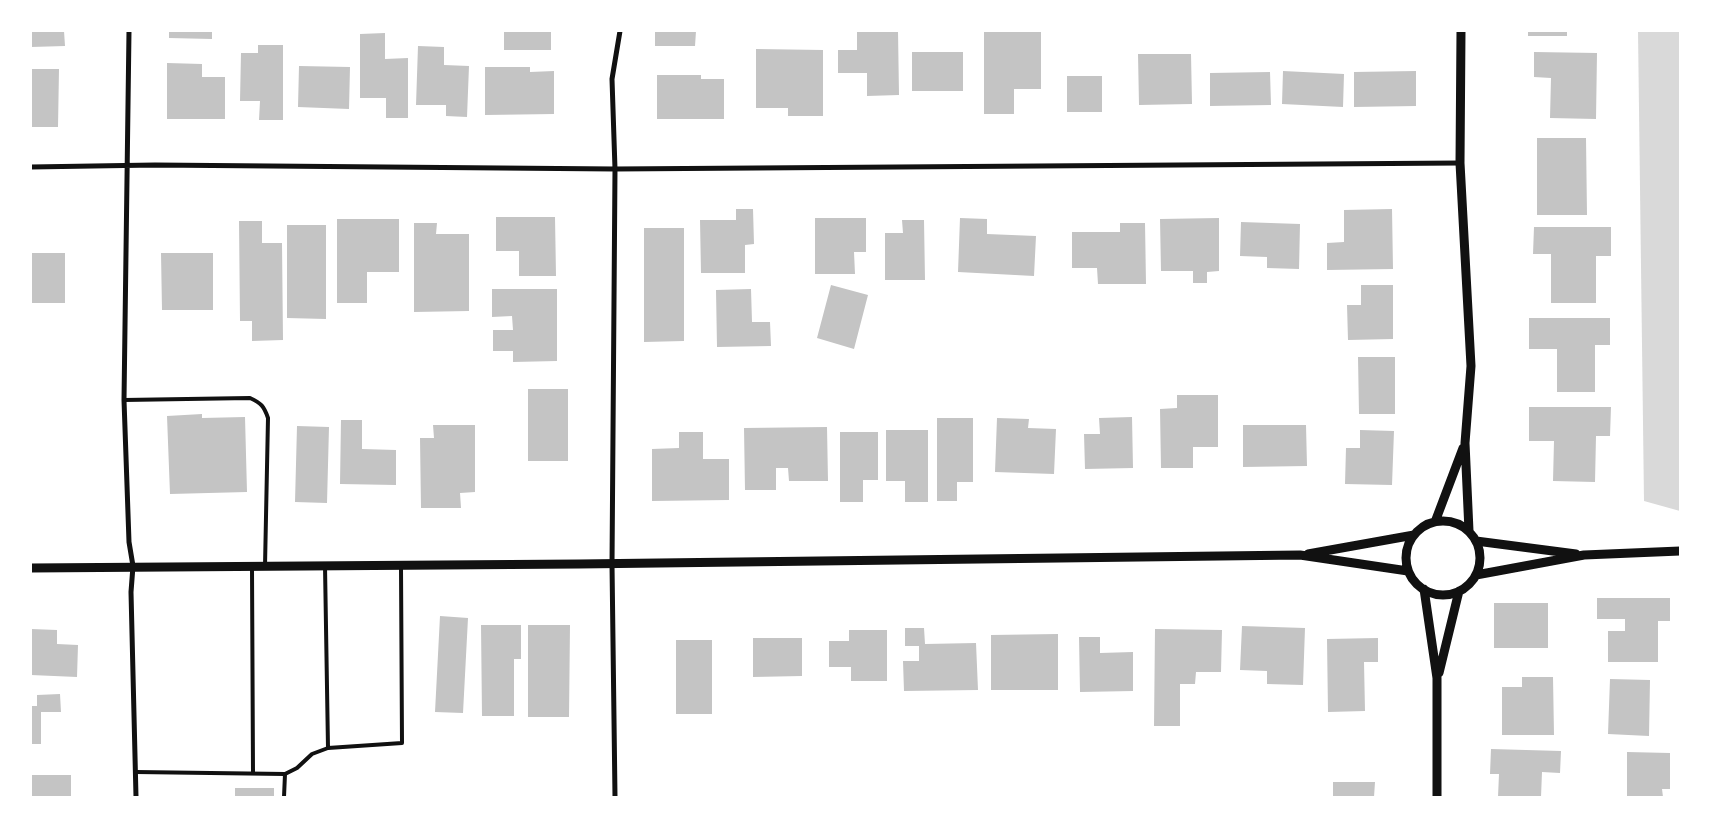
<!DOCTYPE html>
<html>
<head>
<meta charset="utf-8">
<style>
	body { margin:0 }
	#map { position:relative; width:1711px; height:828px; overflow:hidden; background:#fff; font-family:"Noto Sans",sans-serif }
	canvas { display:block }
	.frame { position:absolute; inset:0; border:32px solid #fff; pointer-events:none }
</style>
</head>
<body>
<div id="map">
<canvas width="1711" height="828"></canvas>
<div class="frame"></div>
</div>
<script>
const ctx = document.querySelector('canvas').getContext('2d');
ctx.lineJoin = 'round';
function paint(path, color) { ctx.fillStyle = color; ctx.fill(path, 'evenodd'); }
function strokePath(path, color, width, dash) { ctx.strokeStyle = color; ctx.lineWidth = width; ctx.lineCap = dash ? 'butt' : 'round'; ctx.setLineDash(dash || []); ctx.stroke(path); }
const water = new Path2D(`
	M 1638,31 L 1680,31 L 1680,511 L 1644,501 Z`);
const building = new Path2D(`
	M 31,31 L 64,31 L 65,46 L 31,47 Z
	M 169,31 L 212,31 L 212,39 L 169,38 Z
	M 504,31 L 551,31 L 551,50 L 504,50 Z
	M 655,31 L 696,31 L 695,46 L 655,46 Z
	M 857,31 L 898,31 L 899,95 L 867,96 L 867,73 L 838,73 L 838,50 L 857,50 Z
	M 984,31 L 1041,31 L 1041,89 L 1014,89 L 1014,114 L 984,114 Z
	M 1528,31 L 1567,31 L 1567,36 L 1528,36 Z
	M 385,33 L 385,59 L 408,58 L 408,118 L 386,118 L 386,98 L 360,98 L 360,34 Z
	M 258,45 L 283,45 L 283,120 L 259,120 L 260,101 L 240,101 L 241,53 L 258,53 Z
	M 418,46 L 444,47 L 444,65 L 469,66 L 467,117 L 446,116 L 446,105 L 416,105 Z
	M 756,49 L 823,50 L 823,116 L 788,116 L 788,108 L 756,108 Z
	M 912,52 L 963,52 L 963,91 L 912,91 Z
	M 1534,52 L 1597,53 L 1596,119 L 1550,118 L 1551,78 L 1534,77 Z
	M 1138,54 L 1191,54 L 1192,104 L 1139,105 Z
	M 167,63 L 202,64 L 202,77 L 225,77 L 225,119 L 167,119 Z
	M 299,66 L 350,67 L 349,109 L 298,107 Z
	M 485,67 L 530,67 L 530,72 L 554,71 L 554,114 L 485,115 Z
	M 31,69 L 59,69 L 58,127 L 31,127 Z
	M 1283,71 L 1344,74 L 1343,107 L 1282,104 Z
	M 1416,71 L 1416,106 L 1354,107 L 1354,72 Z
	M 1270,72 L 1271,105 L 1210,106 L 1210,73 Z
	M 657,75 L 701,75 L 701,79 L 724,79 L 724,119 L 657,119 Z
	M 1067,76 L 1102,76 L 1102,112 L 1067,112 Z
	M 1537,138 L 1586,138 L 1587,215 L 1537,215 Z
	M 736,209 L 753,209 L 754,244 L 745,245 L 745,273 L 701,273 L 700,220 L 736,220 Z
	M 1392,209 L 1393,269 L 1327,270 L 1327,243 L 1344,242 L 1344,210 Z
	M 496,217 L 555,217 L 556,276 L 519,276 L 519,251 L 496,251 Z
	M 815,218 L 866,218 L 866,252 L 854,252 L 855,274 L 815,274 Z
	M 960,218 L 987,219 L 987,234 L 1036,236 L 1034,276 L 958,272 Z
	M 1219,218 L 1219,271 L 1207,272 L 1207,283 L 1193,283 L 1193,271 L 1161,271 L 1160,219 Z
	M 337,219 L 399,219 L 399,272 L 367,272 L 367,303 L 337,303 Z
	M 902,220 L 924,220 L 925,280 L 885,280 L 885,233 L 903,233 Z
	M 239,221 L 262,221 L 262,243 L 282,243 L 283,340 L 252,341 L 252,321 L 240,321 Z
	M 1241,222 L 1300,224 L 1299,269 L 1267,268 L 1267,257 L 1240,256 Z
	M 414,223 L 437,223 L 436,234 L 469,234 L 469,311 L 414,312 Z
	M 1120,223 L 1145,223 L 1146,284 L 1098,284 L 1097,268 L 1072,268 L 1072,232 L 1120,232 Z
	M 287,225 L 326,225 L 326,319 L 287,318 Z
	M 1534,227 L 1611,227 L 1611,256 L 1596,256 L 1596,303 L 1551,303 L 1551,254 L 1533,254 Z
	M 644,228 L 684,228 L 684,341 L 644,342 Z
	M 31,253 L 65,253 L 65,303 L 31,303 Z
	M 161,253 L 213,253 L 213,310 L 162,310 Z
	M 831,285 L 868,295 L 854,349 L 817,338 Z
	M 1361,285 L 1393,285 L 1393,339 L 1348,340 L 1347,305 L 1361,305 Z
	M 492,289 L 557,289 L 557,361 L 513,362 L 513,351 L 493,351 L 493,330 L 513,330 L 512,316 L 492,317 Z
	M 751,289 L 752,322 L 770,322 L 771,346 L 717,347 L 716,290 Z
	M 1529,318 L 1610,318 L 1610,345 L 1595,345 L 1595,392 L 1557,392 L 1557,349 L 1529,349 Z
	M 1358,357 L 1395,357 L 1395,414 L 1359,414 Z
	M 528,389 L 568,389 L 568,461 L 528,461 Z
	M 1177,395 L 1218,395 L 1218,447 L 1193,447 L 1193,468 L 1161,468 L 1160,409 L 1177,408 Z
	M 1529,407 L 1611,407 L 1610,436 L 1596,436 L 1595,482 L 1553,481 L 1554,441 L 1529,441 Z
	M 202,414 L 202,418 L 245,417 L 247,492 L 170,494 L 167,416 Z
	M 1132,417 L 1133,468 L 1085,469 L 1084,434 L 1100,434 L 1099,418 Z
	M 937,418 L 973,418 L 973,482 L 957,482 L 957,501 L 937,501 Z
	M 997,418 L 1029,419 L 1028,428 L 1056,429 L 1054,474 L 995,472 Z
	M 341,420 L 362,420 L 362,449 L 396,450 L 396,485 L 340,484 Z
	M 433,425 L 475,425 L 475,492 L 460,493 L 461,508 L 421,508 L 420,438 L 434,438 Z
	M 1243,425 L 1306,425 L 1307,466 L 1243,467 Z
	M 297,426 L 329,427 L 327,503 L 295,502 Z
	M 827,427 L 828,481 L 789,481 L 788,468 L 776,468 L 776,490 L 745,490 L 744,428 Z
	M 886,430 L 928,430 L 928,502 L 905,502 L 905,481 L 886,481 Z
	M 1360,430 L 1394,431 L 1392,485 L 1345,484 L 1346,448 L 1360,448 Z
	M 679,432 L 703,432 L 703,459 L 729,459 L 729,500 L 652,501 L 652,449 L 679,448 Z
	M 840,432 L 878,432 L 878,480 L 863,480 L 863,502 L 840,502 Z
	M 1597,598 L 1670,598 L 1670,621 L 1658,621 L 1658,662 L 1608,662 L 1608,631 L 1625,631 L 1625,619 L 1597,619 Z
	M 1494,603 L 1548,603 L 1548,648 L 1494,648 Z
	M 440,616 L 468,618 L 463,713 L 435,712 Z
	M 481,625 L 521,625 L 521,659 L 514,659 L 514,716 L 482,716 Z
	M 528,625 L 570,625 L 569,717 L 528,717 Z
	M 1242,626 L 1305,628 L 1303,685 L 1267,684 L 1267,671 L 1240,670 Z
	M 905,628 L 924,628 L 925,644 L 976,643 L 978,690 L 904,691 L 903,661 L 919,661 L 919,646 L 905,646 Z
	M 31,629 L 57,630 L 57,644 L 78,645 L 77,677 L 31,675 Z
	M 1155,629 L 1222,630 L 1221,672 L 1196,672 L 1195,684 L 1180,684 L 1180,726 L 1154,726 Z
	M 849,630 L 887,630 L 887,681 L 851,681 L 851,667 L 829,667 L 829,641 L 849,641 Z
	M 1058,634 L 1058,690 L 991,690 L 991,635 Z
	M 1079,637 L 1100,637 L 1100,653 L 1133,652 L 1133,691 L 1080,692 Z
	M 753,638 L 802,638 L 802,676 L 753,677 Z
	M 1378,638 L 1378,662 L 1364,662 L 1365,711 L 1328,712 L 1327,639 Z
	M 676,640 L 712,640 L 712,714 L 676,714 Z
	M 1522,677 L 1553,677 L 1554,735 L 1502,735 L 1502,687 L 1522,687 Z
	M 1610,679 L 1650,680 L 1649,736 L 1608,734 Z
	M 60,694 L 61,712 L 41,712 L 41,744 L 31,744 L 31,706 L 37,706 L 37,695 Z
	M 1491,749 L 1561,751 L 1560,773 L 1542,772 L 1541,797 L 1498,797 L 1499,774 L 1490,774 Z
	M 1627,752 L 1670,753 L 1670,789 L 1662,789 L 1663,797 L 1627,797 Z
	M 31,775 L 71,775 L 71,797 L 31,797 Z
	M 1333,782 L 1375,782 L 1374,797 L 1333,797 Z
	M 235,788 L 274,788 L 274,797 L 235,797 Z`);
const service = new Path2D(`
	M 124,400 L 250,398 C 261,403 264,406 268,418 L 265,566
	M 325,566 L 328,748
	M 252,568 L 253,773
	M 136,772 L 285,774 L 297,768 L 312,754 L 328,748 L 402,743 L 401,567
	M 284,797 L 285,774`);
const minor = new Path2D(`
	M 129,31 L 124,400 L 129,542 L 133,566 L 131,592 L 136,797
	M 31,167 L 155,165 L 615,169 L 1460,163
	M 615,797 L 612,564 L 615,169 L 612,79 L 620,31`);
const tertiary = new Path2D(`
	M 1461,31 L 1460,163 L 1471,366 L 1465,443 L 1469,531
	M1406 558a37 37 0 1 1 74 0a37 37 0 1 1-74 0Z
	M 1435,522 L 1463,448
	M 1476,541 L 1576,554
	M 1308,554 L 1414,535
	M 31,568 L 579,564 L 1300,555 L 1408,571
	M 1476,575 L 1584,555 L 1680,551
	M 1424,589 L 1437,678 L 1437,797
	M 1439,673 L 1459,591`);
paint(water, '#d9d9d9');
paint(building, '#c4c4c4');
strokePath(service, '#111', 4);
strokePath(minor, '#111', 5);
strokePath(tertiary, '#111', 9);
</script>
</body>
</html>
